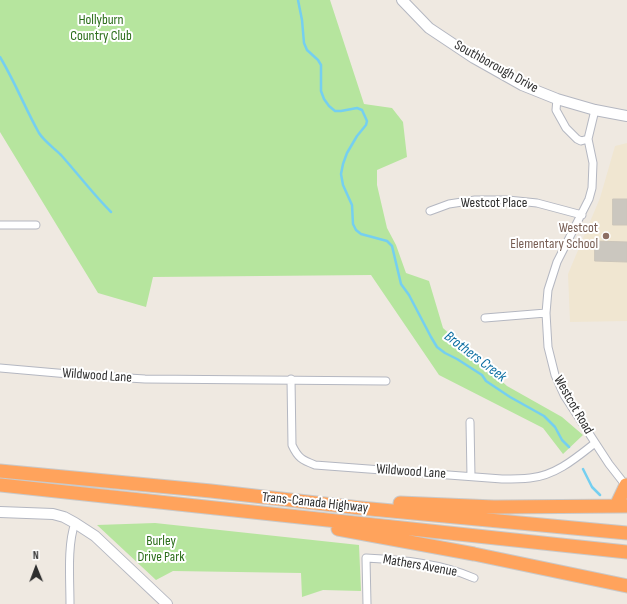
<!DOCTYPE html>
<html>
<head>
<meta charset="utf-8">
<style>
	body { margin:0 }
	#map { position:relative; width:627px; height:604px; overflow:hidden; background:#efe9e1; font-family:"Sofia Sans Condensed",sans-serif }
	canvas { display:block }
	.north { position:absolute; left:16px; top:548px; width:40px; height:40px; -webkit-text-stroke:3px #fff; paint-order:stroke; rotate:359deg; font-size:11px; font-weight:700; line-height:16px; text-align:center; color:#2e2e2e }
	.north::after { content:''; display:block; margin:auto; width:14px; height:18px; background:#2e2e2e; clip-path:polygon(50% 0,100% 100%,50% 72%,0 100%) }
</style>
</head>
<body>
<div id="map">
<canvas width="627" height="604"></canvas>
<div class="north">N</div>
</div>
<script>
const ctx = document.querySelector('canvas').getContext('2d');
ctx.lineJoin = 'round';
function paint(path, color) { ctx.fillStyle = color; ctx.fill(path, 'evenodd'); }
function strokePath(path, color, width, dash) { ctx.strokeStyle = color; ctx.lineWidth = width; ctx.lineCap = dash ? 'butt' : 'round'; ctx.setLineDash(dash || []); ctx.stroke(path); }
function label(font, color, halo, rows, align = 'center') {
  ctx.font = font + ' "Sofia Sans Condensed",sans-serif'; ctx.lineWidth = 4; ctx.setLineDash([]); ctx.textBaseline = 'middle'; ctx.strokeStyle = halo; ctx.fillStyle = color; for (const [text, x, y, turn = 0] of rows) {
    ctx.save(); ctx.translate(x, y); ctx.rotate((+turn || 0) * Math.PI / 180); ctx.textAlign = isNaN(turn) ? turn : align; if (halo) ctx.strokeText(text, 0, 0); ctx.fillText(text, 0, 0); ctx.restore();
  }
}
const education = new Path2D(`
	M 627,143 L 627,321 L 570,322 L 568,274 L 600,198 L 615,146 Z`);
const green = new Path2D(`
	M 0,0 L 330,0 L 364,104 L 392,108 L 403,122 L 407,157 L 377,170 L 377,185 L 387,228 L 396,245 L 406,273 L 429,281 L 443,328 L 507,386 L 562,417 L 583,435 L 563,454 L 543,428 L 439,375 L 371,275 L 153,277 L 146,307 L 98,293 L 0,132 Z
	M 155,523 L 359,545 L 361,591 L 323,590 L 302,597 L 301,573 L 173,571 L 156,580 L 97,525 Z`);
const stream = new Path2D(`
	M 298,0 L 302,20 L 304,43 L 307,50 L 318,60 L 321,65 L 321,91 L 324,99 L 329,106 L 335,111 L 341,111 L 357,108 L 362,110 L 367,121 L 366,125 L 357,136 L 347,153 L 343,164 L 341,174 L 343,185 L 352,205 L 353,224 L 356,230 L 361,234 L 387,241 L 392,246 L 401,284 L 409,295 L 431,337 L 437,347 L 445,353 L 457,359 L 482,375 L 486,381 L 510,397 L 544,416 L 555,427 L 562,440 L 569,447
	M 0,57 C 15,82 25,108 39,133 C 44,141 54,148 61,155 C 78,174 93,194 111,212
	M 583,469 L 592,487 L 600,495`);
const building = new Path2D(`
	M 613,199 L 627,199 L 627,225 L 613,225 Z
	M 595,241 L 627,242 L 627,262 L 595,261 Z`);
const street = new Path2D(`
	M 557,99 L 556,110 L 566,128 L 577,139 L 581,141 L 588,139
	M 595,110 L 588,139 L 593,163 L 592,188 L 589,199 L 557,262 L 548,290 L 546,313 L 548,347 L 555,375 L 564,395 L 609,464 L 627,487
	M 430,211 L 449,204 L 475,200 L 508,200 L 537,203 L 582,215
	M 0,225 L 36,225
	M 485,318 L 546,313
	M 0,368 L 80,375 L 145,379 L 386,381
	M 291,379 L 292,445 C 298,458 302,460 315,465 L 502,479 C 511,479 521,479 530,478 C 555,476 576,458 595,443
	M 470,422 L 471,476
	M 70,604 C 70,580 67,545 75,523
	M 367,604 L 366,558 C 403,560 440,563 474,578`);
const secondary = new Path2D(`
	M 402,0 L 429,28 L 474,58 L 522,85 L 557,99 L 595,110 L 627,116
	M 0,512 L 53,514 L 64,517 L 75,523 L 95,536 L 167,604`);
const highway = new Path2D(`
	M 0,471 L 211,491 L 360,508 L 627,533
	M 0,485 L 627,552
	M 400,503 L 494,507 L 627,506
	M 616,506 L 626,485
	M 338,529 L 474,554 L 627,586`);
const markers = [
	[606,236,4,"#8d6e63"]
];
const parkNames = [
	["Hollyburn",101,20],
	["Country Club",101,36],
	["Burley",161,541],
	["Drive Park",161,557]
];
const streetNames = [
	["Southborough Drive",496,67,29],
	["Westcot Place",494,203],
	["Wildwood Lane",97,376,4],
	["Westcot Road",573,405,60],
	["Wildwood Lane",411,472,4],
	["Trans-Canada Highway",315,503,6],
	["Mathers Avenue",420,566,10]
];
const educationNames = [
	["Westcot",598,228],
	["Elementary School",598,244]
];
const waterNames = [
	["Brothers Creek",475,357,37]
];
paint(education, '#f0e6d1');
paint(green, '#b6e59e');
strokePath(stream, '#75cff0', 2.5);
paint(building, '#cbc7bf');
strokePath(building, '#cbc5ba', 1);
strokePath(street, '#b4b7c1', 9);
strokePath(secondary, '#b4b7c1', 12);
strokePath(highway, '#c9c9c9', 15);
strokePath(street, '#fff', 7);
strokePath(secondary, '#fff', 10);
strokePath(highway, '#ffa35c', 13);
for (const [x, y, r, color] of markers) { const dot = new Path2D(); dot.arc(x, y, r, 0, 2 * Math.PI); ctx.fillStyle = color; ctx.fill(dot); strokePath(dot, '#fff', 1.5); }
label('14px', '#2c6e1b', '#fff', parkNames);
label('14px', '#2e2e2e', '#fff', streetNames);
label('14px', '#785e54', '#fff', educationNames, 'right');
label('italic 15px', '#0d6fa3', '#fff', waterNames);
</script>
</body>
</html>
